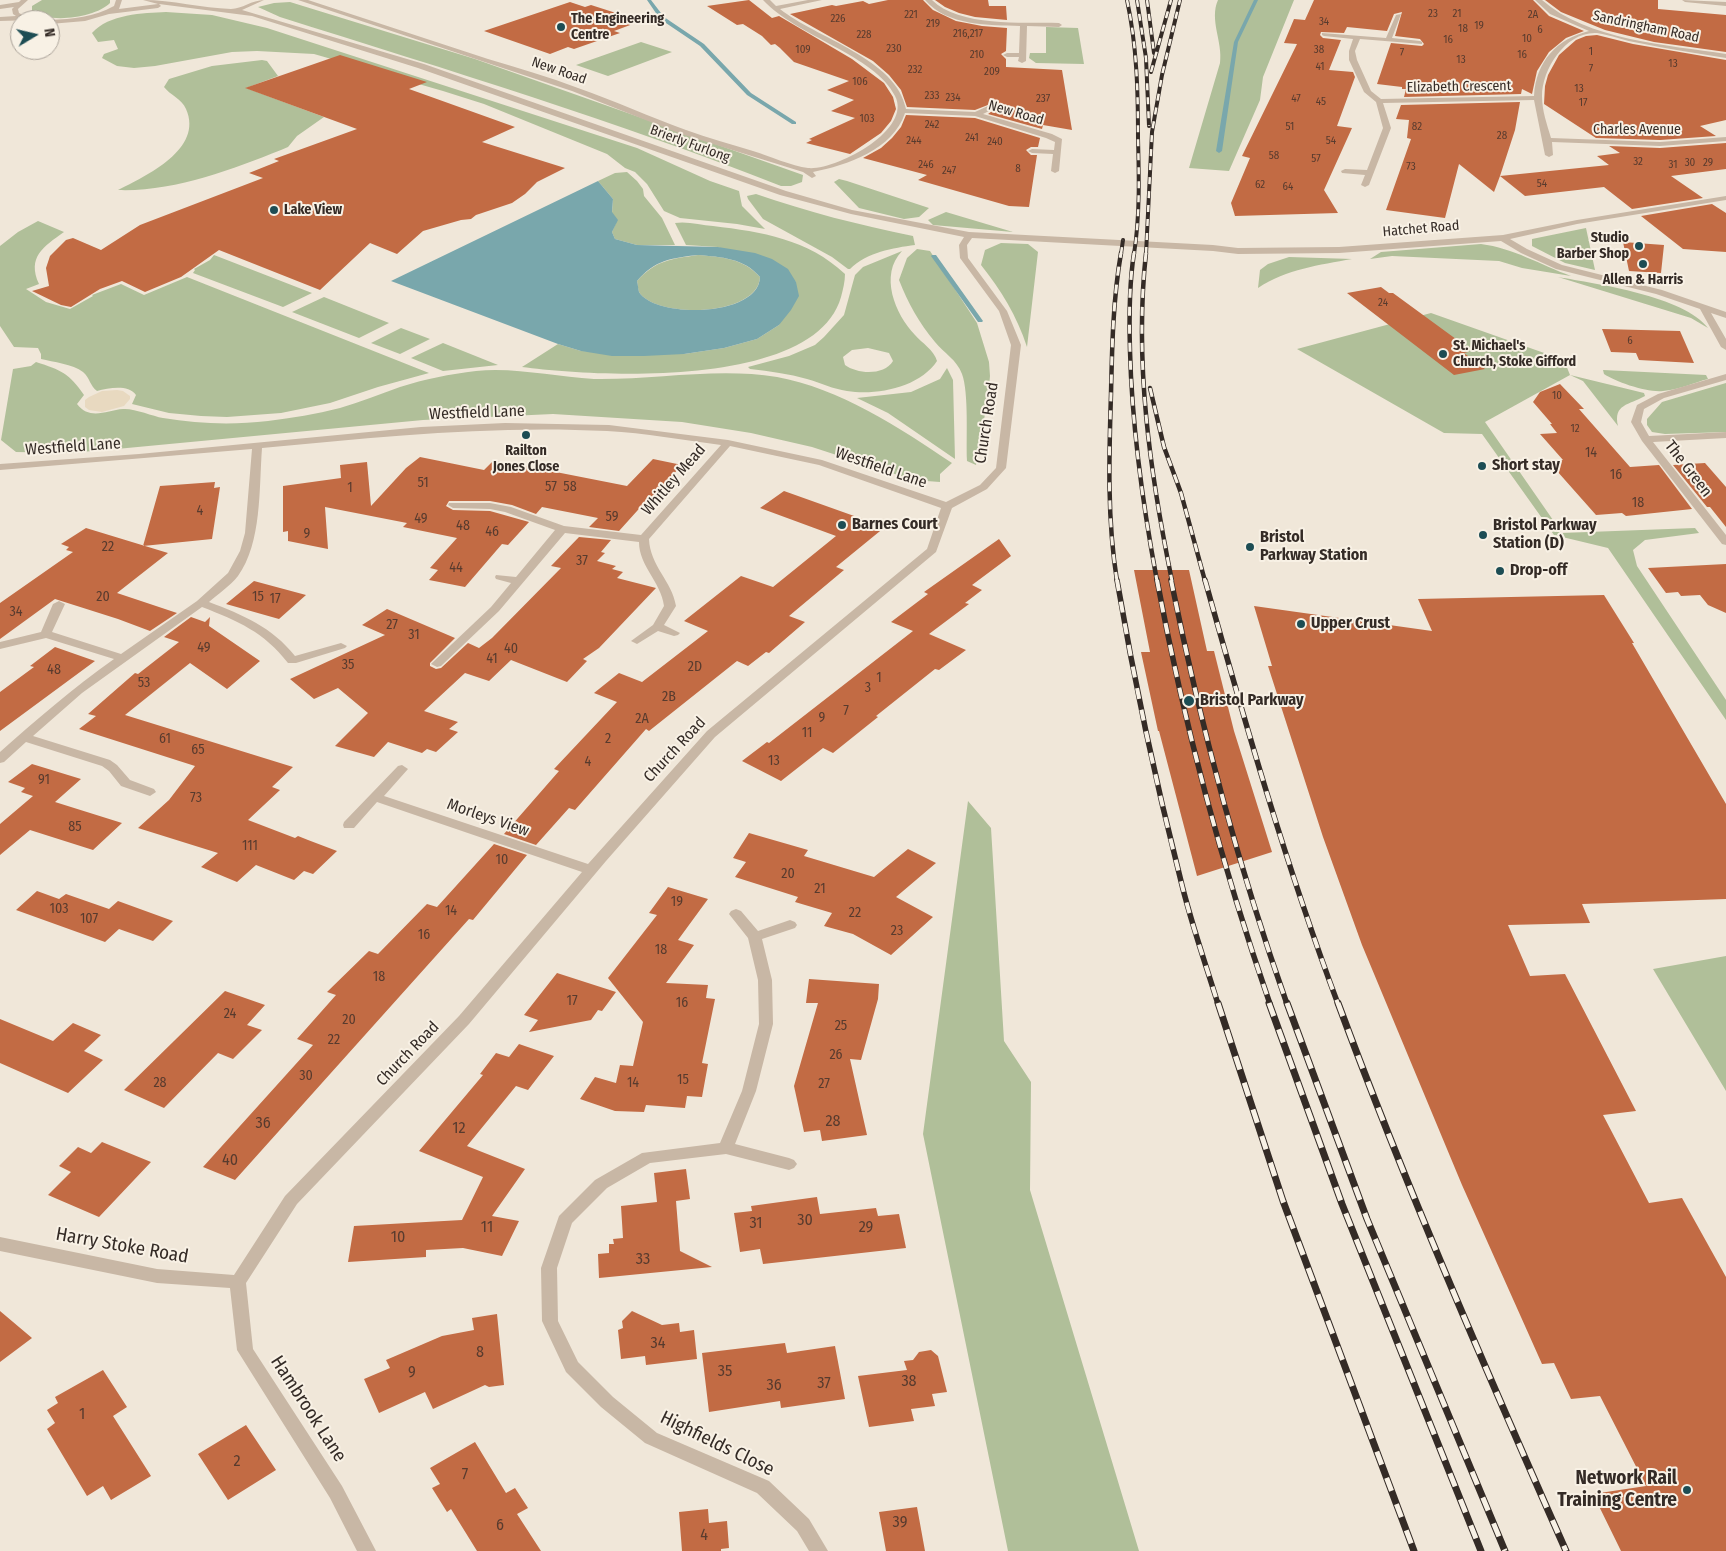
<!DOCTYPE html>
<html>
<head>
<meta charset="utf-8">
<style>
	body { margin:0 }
	#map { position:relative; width:1726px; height:1551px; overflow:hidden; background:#f0e7d9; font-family:"Fira Sans Condensed",sans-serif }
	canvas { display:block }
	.north { position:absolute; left:10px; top:10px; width:50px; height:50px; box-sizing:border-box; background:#f8f1e5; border:1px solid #aaa299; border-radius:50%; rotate:81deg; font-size:14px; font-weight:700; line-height:20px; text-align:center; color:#342b26 }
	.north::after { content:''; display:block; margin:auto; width:18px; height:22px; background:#1d4d54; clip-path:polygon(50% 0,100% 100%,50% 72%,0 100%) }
</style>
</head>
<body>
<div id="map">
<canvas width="1726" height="1551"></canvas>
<div class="north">N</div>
</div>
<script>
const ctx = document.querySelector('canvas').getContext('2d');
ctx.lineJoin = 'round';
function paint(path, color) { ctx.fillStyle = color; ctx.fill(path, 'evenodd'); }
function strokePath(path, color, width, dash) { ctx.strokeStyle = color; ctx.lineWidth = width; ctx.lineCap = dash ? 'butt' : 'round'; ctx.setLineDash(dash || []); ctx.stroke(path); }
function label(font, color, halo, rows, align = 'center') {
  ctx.font = font + ' "Fira Sans Condensed",sans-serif'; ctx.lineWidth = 4; ctx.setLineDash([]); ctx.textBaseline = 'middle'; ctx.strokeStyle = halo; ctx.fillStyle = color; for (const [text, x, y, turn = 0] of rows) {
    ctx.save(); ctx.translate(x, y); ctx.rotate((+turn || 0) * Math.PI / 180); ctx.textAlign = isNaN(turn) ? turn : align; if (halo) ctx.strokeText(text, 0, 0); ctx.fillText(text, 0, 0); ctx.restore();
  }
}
const green = new Path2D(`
	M 42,0 L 110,0 L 110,3 C 95,18 49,24 32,11 L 32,6 Z
	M 1218,0 L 1294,0 L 1263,77 L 1260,100 L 1229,171 L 1189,168 L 1220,63 C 1223,42 1209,20 1218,0 Z
	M 290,2 L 475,59 L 803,175 L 802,182 L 791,186 L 781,186 C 617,121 448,70 280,17 L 258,7 L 274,3 Z
	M 166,12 L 212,15 L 267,28 L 637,148 L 710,181 L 739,191 L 742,206 L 765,229 L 737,224 L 680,218 L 664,211 L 647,184 L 635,172 L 625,168 L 607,154 L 484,104 L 443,91 L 314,54 L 257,51 L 232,52 L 155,66 L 134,68 L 117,66 L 102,58 L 104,54 L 118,49 L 114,40 L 98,42 L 92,33 C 109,14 143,13 166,12 Z
	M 1046,27 L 1078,28 L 1084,64 L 1036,63 L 1029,58 L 1030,53 L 1046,53 Z
	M 641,42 L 672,52 L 608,76 L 576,65 Z
	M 262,60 L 267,61 L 278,76 L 246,88 L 324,117 L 297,136 L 288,147 L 281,150 C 231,170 173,192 118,190 C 146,176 204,149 186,109 C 182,99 170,95 164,87 L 169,79 L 212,66 Z
	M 627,172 L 637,181 L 643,189 L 644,196 L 662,218 L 675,245 L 637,245 L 615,239 L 612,232 L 616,223 L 612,213 L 613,199 L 598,181 L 615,173 Z
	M 839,179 L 847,181 L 929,208 L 919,217 L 904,219 L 859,208 L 834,182 Z
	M 756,194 C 808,212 859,225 913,236 L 915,245 C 893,248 867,252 850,269 L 848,269 L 832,257 L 763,219 L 748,199 L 747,196 Z
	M 946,212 L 1013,232 L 933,225 L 928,220 Z
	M 38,221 L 64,232 C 43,247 27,257 39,284 L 26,289 L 46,302 L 70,309 L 93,296 L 92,295 L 121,284 L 144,295 L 187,277 L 429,373 L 378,387 L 330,403 L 281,413 L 227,417 L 201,416 L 169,413 L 132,404 L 136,395 C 128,384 109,388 97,391 C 90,386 90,378 83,372 C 73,364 53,362 41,359 L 41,354 L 38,348 L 14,347 L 0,326 L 0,246 L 18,232 Z
	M 675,223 C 687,221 701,225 713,226 C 762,232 808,239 845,274 C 845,282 843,289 841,297 C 815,389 597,377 522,367 L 558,344 L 581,351 L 684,354 L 724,348 L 757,339 L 779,325 L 796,282 L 718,247 L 686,245 Z
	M 1586,228 L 1595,270 L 1565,263 L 1532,246 L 1532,239 Z
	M 1001,243 L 1028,244 L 1038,252 L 1027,347 C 1017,316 1001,290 981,265 L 985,250 Z
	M 1481,244 C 1513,248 1541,265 1571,276 L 1522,268 L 1499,261 L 1392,256 L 1370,259 L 1381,252 Z
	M 917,249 L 930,251 L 977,323 L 989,362 L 990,376 L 988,397 L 976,465 L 967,461 C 966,439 969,393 962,374 C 957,360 944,353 935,342 C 919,323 908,303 899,280 L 907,258 Z
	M 902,251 C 879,275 895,314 915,335 C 922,343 934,350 937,361 C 920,387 877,396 847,391 C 833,389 821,383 807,379 C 789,374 770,371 750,369 L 748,367 L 789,356 L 815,345 L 824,337 L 844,315 L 855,275 L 863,267 ZM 868,348 L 889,353 L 893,361 C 884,376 857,374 845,365 L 843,357 L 852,350 Z
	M 214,255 L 312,293 L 283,307 L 193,273 L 195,270 L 194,269 L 210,260 Z
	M 698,255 C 721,257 743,258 760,277 C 758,317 656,319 639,292 C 638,290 638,284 637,281 C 656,260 671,259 698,255 Z
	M 1289,257 L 1352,259 C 1319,265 1287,269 1258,288 L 1260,270 L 1268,264 Z
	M 1558,277 C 1597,284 1684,296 1708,328 L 1691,318 Z
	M 324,297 L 389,323 L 359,338 L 292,312 Z
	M 1431,313 L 1564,360 L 1570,375 L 1644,393 L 1645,396 C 1629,405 1613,404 1618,426 L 1583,381 L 1570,375 L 1485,422 L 1562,533 L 1695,528 L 1699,533 L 1645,540 L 1633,550 L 1637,566 L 1726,700 L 1726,720 L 1608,548 L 1554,535 L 1482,434 L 1444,433 L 1297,349 Z
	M 401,328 L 430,339 L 400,354 L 371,343 Z
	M 443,343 L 498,365 L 443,371 L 411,358 Z
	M 36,362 C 61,370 69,373 84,395 L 77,404 C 90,421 107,410 123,409 C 134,408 152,416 163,418 C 198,424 233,425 268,421 C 292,418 316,414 340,408 C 360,402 380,394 400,387 C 425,379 450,374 476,371 C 515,367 555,377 594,379 C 655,380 717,367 777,377 C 839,388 900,428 952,463 L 940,474 L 940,482 L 913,480 L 812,447 L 751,433 L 682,422 L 553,414 L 423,420 L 106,450 L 67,453 L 16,452 L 1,440 L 13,369 L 31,366 Z
	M 947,368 L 953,380 L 955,459 L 888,413 L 857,398 L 911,392 L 940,379 Z
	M 1603,370 L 1706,375 L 1708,379 C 1693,383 1678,390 1663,391 C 1648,393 1616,382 1604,374 Z
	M 1726,383 L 1726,432 L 1665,434 L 1652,432 L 1647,425 L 1647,419 L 1662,402 Z
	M 968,801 L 991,828 L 1004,1041 L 1031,1082 L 1030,1190 L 1139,1551 L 1008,1551 L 923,1134 Z
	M 1726,956 L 1726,1091 L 1653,969 Z`);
const plaza = new Path2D(`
	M 117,390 L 123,391 L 130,396 L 130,399 L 124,406 L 102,412 L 89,410 L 85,407 L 85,400 L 89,397 L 102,391 Z`);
const water = new Path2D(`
	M 598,181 L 613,199 L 612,212 L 618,220 L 612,232 L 615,239 L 637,245 L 718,247 L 755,253 L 772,259 L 788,269 L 796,282 L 799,296 L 791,310 L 779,325 L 757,339 L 724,348 L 684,354 L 644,356 L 612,356 L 581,351 L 558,344 L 391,281 ZM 698,255 C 721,257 744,258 760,277 C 759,317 656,319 639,292 C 638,289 638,284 637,281 C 655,260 671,258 698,255 Z`);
const stream = new Path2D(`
	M 647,0 L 651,0 L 664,17 L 704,44 L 751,93 L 796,122 L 796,124 L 792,124 L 747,95 L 700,46 L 660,19 Z
	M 1254,0 L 1258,0 L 1238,42 L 1222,151 L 1219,153 L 1216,151 L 1234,42 Z
	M 932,255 L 936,255 L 983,321 L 982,322 L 978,322 L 931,256 Z`);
const building = new Path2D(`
	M 749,0 L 772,18 L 779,16 L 852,59 L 884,83 L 893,97 L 896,109 L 891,121 L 881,133 L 850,154 L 806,143 L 812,140 L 809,139 L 855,118 L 831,111 L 854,100 L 827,90 L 849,81 L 794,62 L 780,48 L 775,44 L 771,45 L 762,36 L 743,24 L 737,25 L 707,6 Z
	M 888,0 L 923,0 L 933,10 L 956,21 L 982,26 L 1007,28 L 1006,51 L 1001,54 L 1006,59 L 1006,67 L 1062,70 L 1072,130 L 1043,125 L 1042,129 L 988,114 L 995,109 L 993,103 L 975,110 L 907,107 L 901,90 L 889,75 L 873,61 L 790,14 L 832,5 L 836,6 L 863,1 L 869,4 Z
	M 935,0 L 988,0 L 989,6 L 1006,6 L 1007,20 L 975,17 L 959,13 L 945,7 Z
	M 1314,0 L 1533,0 L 1549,16 L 1584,31 L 1566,38 L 1549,52 L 1537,71 L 1532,94 L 1522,89 L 1521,94 L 1404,97 L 1406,89 L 1402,89 L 1402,87 L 1377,84 L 1391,43 L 1422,46 L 1424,44 L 1420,39 L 1395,36 L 1402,12 L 1394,14 L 1387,31 L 1347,27 L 1344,33 L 1321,32 L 1320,35 L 1323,38 L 1341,40 L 1329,70 L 1353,72 L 1355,77 L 1337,126 L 1352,128 L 1324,190 L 1338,213 L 1235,216 L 1231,203 L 1250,158 L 1242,156 L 1297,44 L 1284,43 L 1294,19 L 1305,20 Z
	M 1545,0 L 1658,0 L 1658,9 L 1726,15 L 1726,52 L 1654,42 L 1605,30 L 1561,12 Z
	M 570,2 L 585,7 L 591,5 L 641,21 L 614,31 L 620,33 L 574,49 L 568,47 L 550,54 L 484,31 Z
	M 1597,35 L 1633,44 L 1726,60 L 1726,120 L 1700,126 L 1716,136 L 1660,140 L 1596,138 L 1544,104 L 1545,86 L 1548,75 L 1559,55 L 1576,40 L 1586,36 Z
	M 340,55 L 427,82 L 409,89 L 515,127 L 482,142 L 565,168 L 537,182 L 525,194 L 512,203 L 476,215 L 471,219 L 461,220 L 423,231 L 397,254 L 370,243 L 320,290 L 219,250 L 181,277 L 145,292 L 122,281 L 100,289 L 71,307 L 61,305 L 32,291 L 49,286 L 46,268 L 50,256 L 66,240 L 73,238 L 101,250 L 140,225 L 263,178 L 249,173 L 279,161 L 274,159 L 357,129 L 245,88 Z
	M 1520,102 L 1515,130 L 1500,176 L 1609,165 L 1597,156 L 1620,153 L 1609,146 L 1660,148 L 1726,143 L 1726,169 L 1671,176 L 1703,198 L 1632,209 L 1604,187 L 1525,196 L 1500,176 L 1494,192 L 1459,164 L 1445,218 L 1386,210 L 1411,139 L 1407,138 L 1409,120 L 1396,119 L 1401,105 Z
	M 906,115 L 975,118 L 1040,138 L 1038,147 L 1031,147 L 1026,150 L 1031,155 L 1037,155 L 1029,207 L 1009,206 L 918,180 L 927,175 L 863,158 L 881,148 L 892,138 L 901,127 Z
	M 1712,204 L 1726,213 L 1726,252 L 1683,249 L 1641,216 Z
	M 1623,242 L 1664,245 L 1661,273 L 1629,271 Z
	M 1381,287 L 1389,293 L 1393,293 L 1460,342 L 1455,343 L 1468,352 L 1464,353 L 1485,369 L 1454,375 L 1347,293 Z
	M 1602,329 L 1680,331 L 1694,363 L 1639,360 L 1636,353 L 1611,352 Z
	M 1560,384 L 1584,409 L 1579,409 L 1630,467 L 1659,465 L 1692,509 L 1626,516 L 1622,513 L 1596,515 L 1549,462 L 1563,460 L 1540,434 L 1557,433 L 1550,424 L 1552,424 L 1533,402 L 1540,392 Z
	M 420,457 L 484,470 L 493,461 L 510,463 L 627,486 L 653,459 L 682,465 L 648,501 L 646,501 L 619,531 L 589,527 L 598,518 L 542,507 L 536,514 L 512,505 L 490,501 L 449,501 L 446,506 L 453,510 L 490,511 L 529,522 L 508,545 L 502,544 L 465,587 L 429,580 L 438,570 L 430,568 L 457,538 L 403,527 L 407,523 L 325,507 L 328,549 L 288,541 L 288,531 L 283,532 L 283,486 L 341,478 L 340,465 L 367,462 L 371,506 L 406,468 Z
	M 1705,463 L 1726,487 L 1726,527 L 1710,507 L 1707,507 L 1673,465 Z
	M 215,482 L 214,488 L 220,487 L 212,539 L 143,546 L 160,486 Z
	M 784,491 L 885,527 L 836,567 L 844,570 L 789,616 L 805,622 L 769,653 L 766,652 L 748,666 L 737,661 L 649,731 L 646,729 L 575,810 L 569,808 L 536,845 L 504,834 L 559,771 L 554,769 L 617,702 L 594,693 L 619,673 L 642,682 L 708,631 L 684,621 L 741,576 L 773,587 L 836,536 L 760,508 Z
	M 86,528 L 168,553 L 117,593 L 177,613 L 150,631 L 118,619 L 55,599 L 0,639 L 0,603 L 73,552 L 66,550 L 69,547 L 61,544 Z
	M 579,537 L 611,540 L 601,552 L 605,553 L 597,561 L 616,566 L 612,569 L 623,572 L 617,578 L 656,588 L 599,648 L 583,659 L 587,661 L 567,682 L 511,660 L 489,681 L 465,673 L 424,711 L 458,722 L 449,729 L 458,732 L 436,752 L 427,749 L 422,753 L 388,742 L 374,757 L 335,746 L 368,713 L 338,688 L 314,699 L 290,679 L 385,635 L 362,625 L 387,609 L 455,638 L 430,663 L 430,666 L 436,669 L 441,668 L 468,643 L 479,648 L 492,638 L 561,568 L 551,566 Z
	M 999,539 L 1011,556 L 972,585 L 982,590 L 965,603 L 969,604 L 929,634 L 966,650 L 939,670 L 935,669 L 876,716 L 878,717 L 833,753 L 823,748 L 781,781 L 742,761 L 767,742 L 769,743 L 913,631 L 891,622 L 928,594 L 924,592 Z
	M 1726,564 L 1726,613 L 1708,605 L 1700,595 L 1681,596 L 1678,592 L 1666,593 L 1648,568 Z
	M 1134,570 L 1189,570 L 1207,651 L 1214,651 L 1234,731 L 1272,852 L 1197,876 L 1159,731 L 1158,731 L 1141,652 L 1150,652 Z
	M 254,581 L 306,595 L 279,619 L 226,604 Z
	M 1604,595 L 1634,643 L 1632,643 L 1726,804 L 1726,899 L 1582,904 L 1590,923 L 1508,925 L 1530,976 L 1565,974 L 1636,1111 L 1603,1115 L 1649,1203 L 1682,1198 L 1726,1277 L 1726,1551 L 1621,1551 L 1593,1494 L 1646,1486 L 1600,1396 L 1571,1399 L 1554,1363 L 1542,1364 L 1462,1185 L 1362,945 L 1323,837 L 1268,666 L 1272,666 L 1254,606 L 1432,631 L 1418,599 Z
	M 191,617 L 205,622 L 210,617 L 209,626 L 260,661 L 227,689 L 190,663 L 125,715 L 293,767 L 272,787 L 280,790 L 248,820 L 295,838 L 298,836 L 308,840 L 337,851 L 313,874 L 304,871 L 294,880 L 256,865 L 237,882 L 201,867 L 218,853 L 138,828 L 169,800 L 195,766 L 79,729 L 96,716 L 88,714 L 135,673 L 138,674 L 179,642 L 164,637 Z
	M 55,647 L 95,661 L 0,731 L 0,692 L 34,667 L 30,666 Z
	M 32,764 L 81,779 L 55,802 L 122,823 L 93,850 L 30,830 L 0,855 L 0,824 L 33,796 L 21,792 L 25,788 L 8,782 Z
	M 749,833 L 808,850 L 804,856 L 874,877 L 908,849 L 936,863 L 896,897 L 933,917 L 891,955 L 853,934 L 824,926 L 832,913 L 795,902 L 798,897 L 735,877 L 746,862 L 733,858 Z
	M 494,844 L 527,855 L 473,920 L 469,919 L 235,1180 L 203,1167 L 313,1045 L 297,1039 L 336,995 L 327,992 L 369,951 L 378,954 L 427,904 L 437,907 Z
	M 668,887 L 708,899 L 678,940 L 694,945 L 666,983 L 708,985 L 706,998 L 715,999 L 702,1063 L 708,1064 L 702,1097 L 687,1096 L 685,1108 L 646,1105 L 644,1112 L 615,1111 L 580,1099 L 595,1077 L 616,1083 L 620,1065 L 633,1066 L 643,1022 L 608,978 L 657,915 L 649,913 Z
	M 37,891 L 59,899 L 66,894 L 109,909 L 118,901 L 173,921 L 153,941 L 119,929 L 105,942 L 16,910 Z
	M 557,973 L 616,992 L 602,1011 L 598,1010 L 591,1020 L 529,1032 L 538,1020 L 524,1015 Z
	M 809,979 L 879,984 L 878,999 L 861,1060 L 850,1059 L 867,1135 L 822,1141 L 820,1130 L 804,1132 L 794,1086 L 818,1003 L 806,1003 Z
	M 225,991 L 265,1005 L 247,1025 L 262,1030 L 233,1059 L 218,1053 L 164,1108 L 124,1090 Z
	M 0,1019 L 53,1041 L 73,1023 L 101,1035 L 84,1051 L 103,1060 L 68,1093 L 0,1063 Z
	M 519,1044 L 554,1056 L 528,1090 L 516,1086 L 467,1146 L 525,1169 L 492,1216 L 519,1221 L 502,1256 L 463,1248 L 426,1250 L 426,1257 L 348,1262 L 354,1226 L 462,1220 L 483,1177 L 419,1151 L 483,1075 L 480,1074 L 496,1053 L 509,1057 Z
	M 102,1142 L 151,1162 L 99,1217 L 48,1195 L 71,1172 L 59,1166 L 78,1147 L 91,1153 Z
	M 686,1169 L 690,1199 L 676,1201 L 680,1251 L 712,1267 L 599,1278 L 598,1254 L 609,1253 L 609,1244 L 614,1244 L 613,1239 L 623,1238 L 621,1206 L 657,1202 L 654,1173 Z
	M 817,1197 L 820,1214 L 876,1208 L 878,1216 L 899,1214 L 906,1248 L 763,1264 L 760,1249 L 740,1252 L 734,1213 L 752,1211 L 751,1206 Z
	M 0,1311 L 32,1338 L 0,1362 Z
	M 632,1311 L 662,1325 L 679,1323 L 680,1332 L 694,1330 L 697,1359 L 646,1365 L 645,1356 L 621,1359 L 618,1330 L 623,1328 L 622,1321 Z
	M 497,1314 L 504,1385 L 489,1387 L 485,1385 L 433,1409 L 425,1392 L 379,1413 L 364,1379 L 390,1368 L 386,1360 L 442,1336 L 474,1330 L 472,1318 Z
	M 785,1343 L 787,1353 L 835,1346 L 845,1399 L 781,1408 L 780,1401 L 709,1412 L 702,1353 Z
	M 931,1350 L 938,1356 L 947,1392 L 932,1394 L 935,1406 L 911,1409 L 914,1421 L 869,1427 L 858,1376 L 907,1370 L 904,1361 L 913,1360 L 919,1352 Z
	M 103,1370 L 127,1407 L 113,1416 L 151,1476 L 111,1500 L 103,1486 L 87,1496 L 47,1429 L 55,1423 L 47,1410 L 58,1403 L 55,1397 Z
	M 246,1425 L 276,1470 L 228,1500 L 198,1454 Z
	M 475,1442 L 506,1493 L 515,1488 L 528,1508 L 517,1514 L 541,1551 L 477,1551 L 451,1509 L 447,1512 L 432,1488 L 440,1484 L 430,1468 Z
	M 917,1507 L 925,1551 L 886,1551 L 879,1512 Z
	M 708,1509 L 709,1523 L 727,1521 L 729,1548 L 721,1549 L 721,1551 L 682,1551 L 679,1512 Z`);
const minor = new Path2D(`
	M 21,0 L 28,0 L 18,9 L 19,13 L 33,20 L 0,21 L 0,17 L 16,16 L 13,14 L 12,9 L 14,7 L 0,9 L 0,5 L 19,2 Z
	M 116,0 L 122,0 L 119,9 L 158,4 L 143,0 C 172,0 202,8 231,9 C 242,9 252,0 264,0 L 242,10 L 424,64 L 786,191 L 852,210 L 969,232 L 1213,245 L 1238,248 L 1339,247 L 1503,235 L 1577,220 L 1726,196 L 1726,200 L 1577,224 L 1510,239 L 1527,249 L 1562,265 L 1662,290 L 1726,312 L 1726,318 L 1711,313 L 1726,339 L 1726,350 L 1721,347 L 1700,309 L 1656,294 L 1556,269 L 1521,253 L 1501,241 L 1339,253 L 1238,254 L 1213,251 L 972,238 L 967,245 L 968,258 L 1007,311 L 1021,345 L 1006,468 L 987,489 L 952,508 L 936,552 L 715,737 L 606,861 L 469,1024 L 297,1204 L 246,1283 L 253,1349 L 342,1486 L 376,1551 L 357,1551 L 330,1498 L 237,1350 L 230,1288 L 157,1283 L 0,1251 L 0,1237 L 157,1269 L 234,1275 L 285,1196 L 459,1016 L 582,872 L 377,802 L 354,828 L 344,828 L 343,825 L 344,822 L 398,766 L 402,765 L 408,769 L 384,796 L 588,864 L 707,731 L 927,549 L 941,508 L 819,465 L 730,446 L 649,539 C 650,566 672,581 676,606 L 664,625 L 680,633 L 678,635 L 674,636 L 658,631 L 637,644 L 631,641 L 653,625 L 664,606 C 661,582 639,566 639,542 L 565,533 L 499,611 L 441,666 L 437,667 L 431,664 L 433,662 L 491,607 L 511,583 L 496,579 L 495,577 L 496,575 L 516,577 L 555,530 L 505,512 L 490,509 L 453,508 L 448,505 L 449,503 L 490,503 L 511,507 L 564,526 L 641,535 L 721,445 C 683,440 645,433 607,431 C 492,425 377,437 262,448 C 259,488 262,543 238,576 C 230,586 218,594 209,602 C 243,615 272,627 295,656 L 341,643 L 347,646 L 345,648 L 296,663 L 288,663 C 264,632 238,621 202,607 L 82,693 L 33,736 L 110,760 L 117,765 L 130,780 L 154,789 L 156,792 L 150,796 L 121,786 L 109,771 L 102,766 L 26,742 L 4,762 L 0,763 L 0,752 C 36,720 73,688 114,659 L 46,638 L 0,649 L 0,642 L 41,632 L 53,604 L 59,601 L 65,604 L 52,632 L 121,654 L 197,601 L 228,573 L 240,551 L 245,533 L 252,449 L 0,470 L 0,464 L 139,454 L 421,427 L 505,423 L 609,425 L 728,440 L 822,460 L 946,502 L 980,485 L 996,468 L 1011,345 L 999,311 L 960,258 L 959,245 L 964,237 L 851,214 L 780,195 L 418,68 L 252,16 L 159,4 L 161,6 L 158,8 L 109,14 L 85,21 L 50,24 L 50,20 C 73,19 94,17 114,6 Z
	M 298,0 L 308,0 C 368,20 428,39 488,59 C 518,68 549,77 578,88 C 615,101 650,117 686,130 C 708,138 731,144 753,151 C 769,156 792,166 808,168 C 835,171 913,130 895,96 C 875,55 796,36 763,0 L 770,0 L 776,6 L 808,0 L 822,0 L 780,9 C 816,38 897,59 906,109 L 975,112 L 990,105 L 993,105 L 993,109 L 983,114 L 1052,134 L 1062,139 L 1059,171 L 1055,173 L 1051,171 L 1053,154 L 1032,153 L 1028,151 L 1032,149 L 1054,150 L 1055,142 L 1046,138 L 975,116 L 905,113 C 893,150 847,165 813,172 L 816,176 L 812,178 L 803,172 L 681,134 L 572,91 Z
	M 925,0 L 932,0 C 959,27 1022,22 1059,23 L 1062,25 L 1059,27 L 1027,26 L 1026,61 L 1022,63 L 1018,61 L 1019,57 L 1007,57 L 1003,55 L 1007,53 L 1019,53 L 1020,26 C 989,25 947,26 925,0 Z
	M 1535,0 L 1542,0 C 1587,40 1668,45 1726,54 L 1726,58 C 1697,53 1668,49 1639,43 C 1625,41 1611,35 1597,33 C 1566,31 1542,69 1542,96 C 1542,111 1547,124 1551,138 L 1660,142 L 1726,137 L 1726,141 L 1660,146 L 1552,142 L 1553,155 L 1549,157 L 1545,155 L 1534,100 L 1383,103 L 1391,128 L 1369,185 L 1365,187 L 1361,185 L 1365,175 L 1342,173 L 1341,171 L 1345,169 L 1367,170 L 1383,128 L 1376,102 L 1364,92 L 1349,60 L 1349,51 L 1353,39 L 1324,36 L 1322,35 L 1322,33 L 1386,38 L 1396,15 L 1401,14 L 1392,38 L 1420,41 L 1422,42 L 1422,44 L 1360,39 L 1355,51 L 1357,60 L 1371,91 L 1381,99 L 1534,96 C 1536,61 1557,39 1589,31 L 1550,14 Z
	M 1682,0 L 1726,2 L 1726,6 L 1685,2 Z
	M 1726,374 L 1726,380 L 1664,398 L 1644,409 L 1641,422 L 1649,436 L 1726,432 L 1726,438 L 1653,442 L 1726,535 L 1726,545 L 1722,544 L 1642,441 L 1631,422 L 1637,405 L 1658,394 Z
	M 736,909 L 741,911 L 758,931 L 790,920 L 795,922 L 797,925 L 795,928 L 762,939 L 772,980 L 773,1024 L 756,1091 L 735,1144 L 789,1158 L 794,1160 L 797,1164 L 794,1168 L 789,1170 L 726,1154 L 650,1163 L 607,1188 L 572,1223 L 557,1268 L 558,1321 L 578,1362 L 613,1397 L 657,1433 L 769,1481 L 809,1519 L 828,1551 L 809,1551 L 797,1531 L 757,1493 L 645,1443 L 601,1407 L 566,1372 L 542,1321 L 541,1268 L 559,1216 L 595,1180 L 642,1153 L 720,1143 L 742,1091 L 759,1024 L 758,980 L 748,938 L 729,914 L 731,911 Z`);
const railFar3 = new Path2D(`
	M 1127,0 C 1137,46 1138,92 1138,138 C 1139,176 1140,216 1134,254
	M 1137,0 L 1146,58 L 1149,126
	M 1147,0 L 1154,53
	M 1151,72 L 1171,0
	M 1121,254 L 1123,240
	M 1146,254 L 1152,132 L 1162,75 L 1180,0`);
const railFar2 = new Path2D(`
	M 1134,253 C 1129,285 1129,318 1130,351 C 1132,428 1143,506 1157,581
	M 1146,253 C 1134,362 1150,473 1172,581
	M 1150,388 L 1164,447 L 1181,493 L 1205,581
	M 1117,581 C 1107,519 1109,456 1111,394 C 1112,347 1113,299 1121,253`);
const railFar1 = new Path2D(`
	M 1117,580 C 1134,680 1155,779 1180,877 C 1190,920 1205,962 1218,1004
	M 1157,580 C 1184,724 1222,866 1270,1004
	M 1171,580 C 1200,723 1238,866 1287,1004
	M 1205,580 C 1245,723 1286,865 1338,1004`);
const rail = new Path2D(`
	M 1218,1003 L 1283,1201 L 1414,1551
	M 1269,1003 L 1342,1204 L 1481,1551
	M 1287,1003 L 1367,1219 L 1505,1551
	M 1338,1003 C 1407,1189 1486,1370 1566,1551`);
const markers = [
	[561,27,5,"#1d4d54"],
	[274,210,5,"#1d4d54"],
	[1639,246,5,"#1d4d54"],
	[1643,264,5,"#1d4d54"],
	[1443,354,5,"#1d4d54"],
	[526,435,5,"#1d4d54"],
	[1482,466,5,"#1d4d54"],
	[842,525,5,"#1d4d54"],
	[1483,535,5,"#1d4d54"],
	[1250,547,5,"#1d4d54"],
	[1500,571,5,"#1d4d54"],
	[1301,624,5,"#1d4d54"],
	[1189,701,6,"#1d4d54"],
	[1687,1490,5,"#1d4d54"]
];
const farNumbernames = [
	["23",1433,14],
	["21",1457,14],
	["221",911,15],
	["2A",1533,15],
	["226",838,19],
	["34",1324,22],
	["219",933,24],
	["19",1479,26],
	["18",1463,29],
	["6",1540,30],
	["216,217",968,34],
	["228",864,35],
	["10",1527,39],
	["16",1448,40],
	["230",894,49],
	["109",803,50],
	["38",1319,50],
	["1",1591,52],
	["7",1402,53],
	["210",977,55],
	["16",1522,55],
	["13",1461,60],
	["13",1673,64],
	["41",1320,67],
	["7",1591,69],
	["232",915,70],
	["209",992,72],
	["106",860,82],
	["13",1579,89],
	["233",932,96],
	["234",953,98],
	["237",1043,99],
	["47",1296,99],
	["45",1321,102],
	["17",1583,103],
	["103",867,119],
	["242",932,125],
	["51",1290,127],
	["82",1417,127],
	["28",1502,136],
	["241",972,138],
	["244",914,141],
	["54",1331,141],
	["240",995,142],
	["58",1274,156],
	["57",1316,159],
	["32",1638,162],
	["30",1690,163],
	["29",1708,163],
	["246",926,165],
	["31",1673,165],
	["73",1411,167],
	["8",1018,169],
	["247",949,171],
	["54",1542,184],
	["62",1260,185],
	["64",1288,187],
	["24",1383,303],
	["6",1630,341],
	["10",1557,396],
	["12",1575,429]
];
const farPoinames = [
	["The Engineering",571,19],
	["Centre",571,35],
	["Lake View",284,210],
	["Studio",1629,238,"right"],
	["Barber Shop",1629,254,"right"],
	["Allen & Harris",1643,280,"center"],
	["St. Michael's",1453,346],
	["Church, Stoke Gifford",1453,362],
	["Railton",526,451,"center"],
	["Jones Close",526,467,"center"]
];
const farStreetnames = [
	["Sandringham Road",1646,27,12],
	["New Road",559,71,19],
	["Elizabeth Crescent",1459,87,-1],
	["New Road",1016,113,16],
	["Charles Avenue",1637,130],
	["Brierly Furlong",690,144,20],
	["Hatchet Road",1421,229,-5]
];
const numberNames = [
	["14",1591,453],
	["16",1616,475],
	["51",423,483],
	["57",551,487],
	["58",570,487],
	["1",350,488],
	["18",1638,503],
	["4",200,511],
	["59",612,517],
	["49",421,519],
	["48",463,526],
	["46",492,532],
	["9",307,534],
	["22",108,547],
	["37",582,561],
	["44",456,568],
	["20",103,597],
	["15",258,597],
	["17",275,599],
	["34",16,612],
	["27",392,625],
	["31",414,635],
	["49",204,648],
	["40",511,649],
	["41",492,659],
	["35",348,665],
	["2D",695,667],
	["48",54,670],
	["1",879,678],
	["53",144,683],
	["3",868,688],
	["2B",669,697],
	["7",846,711],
	["9",822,718],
	["2A",642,719],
	["11",807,733],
	["61",165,739],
	["2",608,739],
	["65",198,750],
	["13",774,761],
	["4",588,762],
	["91",44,780],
	["73",196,798],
	["85",75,827],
	["111",250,846],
	["10",502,860],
	["20",788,874],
	["21",820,889],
	["19",677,902],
	["103",59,909],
	["14",451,911],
	["22",855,913],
	["107",89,919],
	["23",897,931],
	["16",424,935],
	["18",661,950],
	["18",379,977],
	["17",572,1001],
	["16",682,1003],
	["24",230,1014],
	["20",349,1020],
	["25",841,1026],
	["22",334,1040],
	["26",836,1055],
	["30",306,1076],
	["15",683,1080],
	["28",160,1083],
	["14",633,1083],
	["27",824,1084]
];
const streetNames = [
	["Westfield Lane",477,413,-2],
	["Church Road",987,423,-81],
	["Westfield Lane",73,447,-4],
	["Westfield Lane",881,468,19],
	["The Green",1688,469,52],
	["Whitley Mead",674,480,-49],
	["Church Road",675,750,-47],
	["Morleys View",488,818,19],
	["Church Road",408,1054,-46]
];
const poiNames = [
	["Short stay",1492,466],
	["Barnes Court",852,525],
	["Bristol Parkway",1493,526],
	["Station (D)",1493,544],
	["Bristol",1260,538],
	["Parkway Station",1260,556],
	["Drop-off",1510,571],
	["Upper Crust",1311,624],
	["Bristol Parkway",1200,701]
];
const nearNumbernames = [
	["28",833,1122],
	["36",263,1124],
	["12",459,1129],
	["40",230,1161],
	["30",805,1221],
	["31",756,1224],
	["11",487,1228],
	["29",866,1228],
	["10",398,1238],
	["33",643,1260],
	["34",658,1344],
	["8",480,1353],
	["35",725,1372],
	["9",412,1373],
	["38",909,1382],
	["37",824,1384],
	["36",774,1386],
	["1",82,1415],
	["2",237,1462],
	["7",465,1475],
	["39",900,1523],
	["6",500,1526],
	["4",704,1536]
];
const nearStreetnames = [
	["Harry Stoke Road",122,1246,10],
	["Hambrook Lane",308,1409,57],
	["Highfields Close",717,1444,26]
];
const nearPoinames = [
	["Network Rail",1677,1479],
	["Training Centre",1677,1501]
];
paint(green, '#b0bf99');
paint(plaza, '#e8d9c0');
paint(water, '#79a7ac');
paint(stream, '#79a7ac');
paint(building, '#c26b44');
paint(minor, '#c8b7a5');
strokePath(railFar3, '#342b26', 4);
strokePath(railFar2, '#342b26', 4.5);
strokePath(railFar1, '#342b26', 5.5);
strokePath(rail, '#342b26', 7);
strokePath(railFar3, '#f8f1e5', 2.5, [7]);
strokePath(railFar2, '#f8f1e5', 3, [9]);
strokePath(railFar1, '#f8f1e5', 4, [11]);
strokePath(rail, '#f8f1e5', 5, [14]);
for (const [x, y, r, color] of markers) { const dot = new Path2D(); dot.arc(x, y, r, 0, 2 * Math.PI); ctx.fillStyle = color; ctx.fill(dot); strokePath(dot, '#f8f1e5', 2); }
label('11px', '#583b2e', null, farNumbernames);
label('bold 14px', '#342b26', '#f8f1e5', farPoinames, 'left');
label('14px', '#342b26', '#f8f1e5', farStreetnames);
label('14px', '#583b2e', null, numberNames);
label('16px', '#342b26', '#f8f1e5', streetNames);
label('bold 16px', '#342b26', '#f8f1e5', poiNames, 'left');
label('16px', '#583b2e', null, nearNumbernames);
label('19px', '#342b26', '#f8f1e5', nearStreetnames);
label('bold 19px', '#342b26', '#f8f1e5', nearPoinames, 'right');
</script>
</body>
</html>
